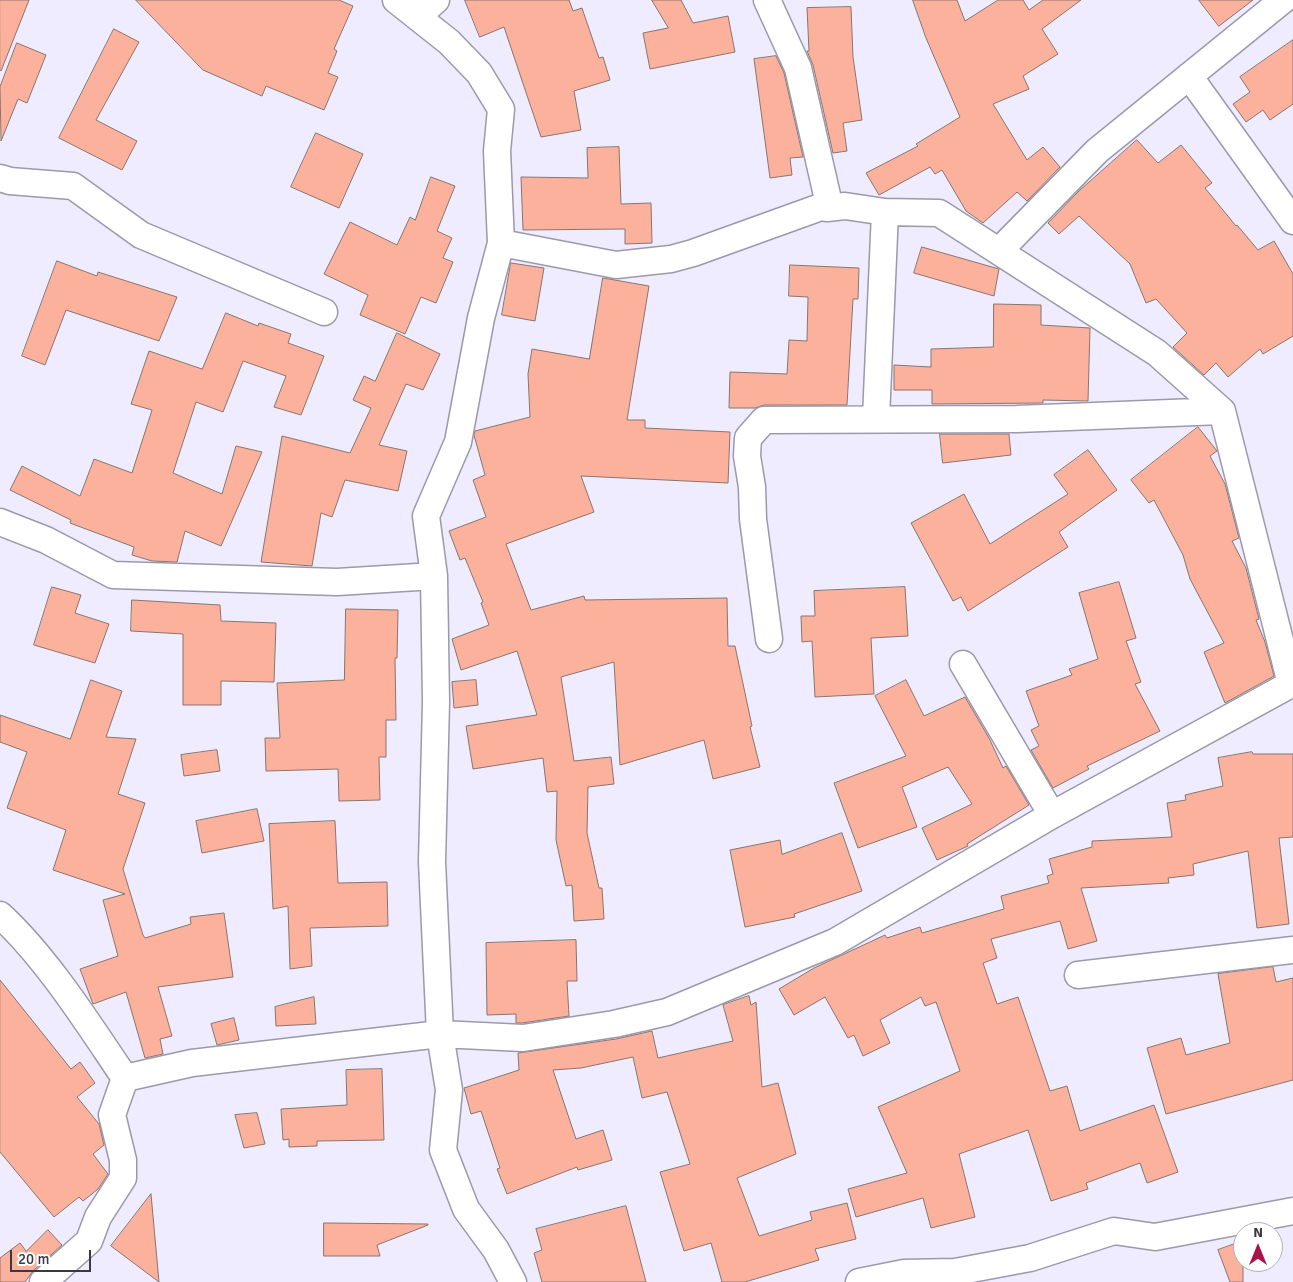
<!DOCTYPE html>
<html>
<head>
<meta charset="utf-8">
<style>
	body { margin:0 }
	#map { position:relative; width:1293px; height:1282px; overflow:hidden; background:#efecff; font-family:Signika,sans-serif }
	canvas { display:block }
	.north { position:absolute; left:1233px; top:1222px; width:50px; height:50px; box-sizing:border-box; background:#fff; border:1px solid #b0b0b3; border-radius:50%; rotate:0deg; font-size:14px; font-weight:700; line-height:20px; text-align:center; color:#3a3940 }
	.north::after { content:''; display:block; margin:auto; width:18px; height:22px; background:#a7134a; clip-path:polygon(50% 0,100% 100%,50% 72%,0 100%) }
	.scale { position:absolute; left:10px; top:1250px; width:81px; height:22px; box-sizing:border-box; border:2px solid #3a3940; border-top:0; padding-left:6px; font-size:15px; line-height:18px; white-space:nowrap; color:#3a3940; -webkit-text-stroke:4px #fff; paint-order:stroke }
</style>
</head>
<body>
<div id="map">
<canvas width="1293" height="1282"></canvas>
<div class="north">N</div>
<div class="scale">20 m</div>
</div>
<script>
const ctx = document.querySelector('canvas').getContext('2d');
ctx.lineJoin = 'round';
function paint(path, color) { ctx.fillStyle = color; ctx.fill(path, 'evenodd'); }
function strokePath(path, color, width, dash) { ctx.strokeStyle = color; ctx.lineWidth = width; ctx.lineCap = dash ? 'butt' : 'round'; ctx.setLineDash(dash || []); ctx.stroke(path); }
const building = new Path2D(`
	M 0,0 L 29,0 L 1,71 L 0,70 Z
	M 136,0 L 339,0 L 353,6 L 334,49 L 337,51 L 328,73 L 338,77 L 324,110 L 266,86 L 262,96 L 203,70 Z
	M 465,0 L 569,0 L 573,11 L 582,8 L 599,58 L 603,57 L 610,80 L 574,91 L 581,130 L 541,137 L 504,27 L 480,37 Z
	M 652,0 L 681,0 L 693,23 L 728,16 L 735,52 L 650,69 L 643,33 L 668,28 Z
	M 913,0 L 957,0 L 965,21 L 998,0 L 1023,0 L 1029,10 L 1043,0 L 1081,0 L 1042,29 L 1058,54 L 1023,76 L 1029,89 L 993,104 L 1027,160 L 1043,147 L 1060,167 L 1027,201 L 1017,192 L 983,223 L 966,211 L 942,170 L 935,174 L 930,167 L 879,195 L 866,173 L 918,146 L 916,144 L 960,117 L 926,38 Z
	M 1199,0 L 1253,0 L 1219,26 Z
	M 851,7 L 853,57 L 862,120 L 843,123 L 847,151 L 833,153 L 813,65 L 807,51 L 809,51 L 807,8 Z
	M 114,29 L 139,42 L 96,120 L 137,141 L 122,170 L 59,138 Z
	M 1293,40 L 1293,104 L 1270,120 L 1263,110 L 1246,122 L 1233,104 L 1250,92 L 1240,77 Z
	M 17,43 L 46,55 L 27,103 L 18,99 L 1,141 L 0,87 Z
	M 776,56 L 784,73 L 803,157 L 790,158 L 792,175 L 770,178 L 754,59 Z
	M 316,133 L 363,154 L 339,208 L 291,187 Z
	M 1137,140 L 1158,163 L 1181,145 L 1212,183 L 1205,188 L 1236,226 L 1237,225 L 1258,250 L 1274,241 L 1293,274 L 1293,336 L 1263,354 L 1260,349 L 1228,377 L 1216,363 L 1204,375 L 1173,347 L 1187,333 L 1156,299 L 1146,303 L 1130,264 L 1079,216 L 1059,234 L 1048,223 L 1079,191 Z
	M 619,147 L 621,204 L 651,203 L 652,243 L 625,244 L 625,229 L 523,230 L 521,177 L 588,178 L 587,148 Z
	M 431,177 L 455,186 L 437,231 L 452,238 L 443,258 L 453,262 L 436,303 L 421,297 L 405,334 L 360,315 L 368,295 L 324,274 L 350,222 L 397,245 L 410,217 L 415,220 Z
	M 922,247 L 999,269 L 994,296 L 914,273 Z
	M 57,261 L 97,276 L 98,272 L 177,297 L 159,341 L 66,310 L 45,365 L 22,356 Z
	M 511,263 L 544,268 L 535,321 L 502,315 Z
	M 790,265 L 859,268 L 858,299 L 853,299 L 847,405 L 764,405 L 755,408 L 729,408 L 730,372 L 787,374 L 789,340 L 807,341 L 808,297 L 789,296 Z
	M 603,278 L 649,286 L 627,420 L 645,420 L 645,428 L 730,432 L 728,483 L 581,476 L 594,512 L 506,544 L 531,610 L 584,596 L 585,600 L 727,598 L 728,646 L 735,646 L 752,726 L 750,727 L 760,767 L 713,779 L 704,740 L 620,765 L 614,662 L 561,677 L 574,761 L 611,757 L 614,784 L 588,787 L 587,833 L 599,888 L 602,888 L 604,919 L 574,921 L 572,885 L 566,886 L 556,840 L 557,791 L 547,792 L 543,758 L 473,769 L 466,726 L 537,715 L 517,651 L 461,670 L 452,639 L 489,625 L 481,603 L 483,602 L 465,558 L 460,560 L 449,531 L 486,517 L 473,480 L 485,475 L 474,435 L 475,431 L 530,417 L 528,374 L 532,349 L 589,359 Z
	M 994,304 L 1041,305 L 1041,325 L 1090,328 L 1088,401 L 1043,400 L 1043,403 L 932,404 L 932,390 L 894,390 L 894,365 L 931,367 L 931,349 L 993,347 Z
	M 226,313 L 258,326 L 259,323 L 291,334 L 288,343 L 324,356 L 301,415 L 274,407 L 286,376 L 243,361 L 223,412 L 196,402 L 173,473 L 222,494 L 236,446 L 262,452 L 221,546 L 185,531 L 177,562 L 152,561 L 132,555 L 134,547 L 70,523 L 71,520 L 10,490 L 22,466 L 80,496 L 94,459 L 132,473 L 152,410 L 131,404 L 149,351 L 202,369 Z
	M 397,333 L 440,354 L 423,390 L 406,384 L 379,445 L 407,451 L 398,491 L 345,480 L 332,517 L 321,513 L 312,566 L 261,562 L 282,436 L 350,453 L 371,408 L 353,400 L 364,376 L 375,381 Z
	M 1198,427 L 1217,451 L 1210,456 L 1225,484 L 1239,538 L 1232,541 L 1246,568 L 1259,619 L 1256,620 L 1265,642 L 1274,676 L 1225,703 L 1204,652 L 1224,643 L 1190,579 L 1183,555 L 1154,500 L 1149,503 L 1131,480 Z
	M 940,434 L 1009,434 L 1011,455 L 943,463 Z
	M 1088,450 L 1117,490 L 1059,532 L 1068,547 L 968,611 L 961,597 L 953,601 L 911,523 L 964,494 L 990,544 L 1068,494 L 1054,475 Z
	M 1119,582 L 1136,638 L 1126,641 L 1141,682 L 1135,684 L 1160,731 L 1087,766 L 1089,769 L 1053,788 L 1031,750 L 1039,746 L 1031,730 L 1039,726 L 1026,691 L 1072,675 L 1069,669 L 1098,659 L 1079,593 Z
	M 52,587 L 81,595 L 75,613 L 109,624 L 95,663 L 34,645 Z
	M 905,587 L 908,636 L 871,638 L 874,694 L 815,697 L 812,641 L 802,642 L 801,616 L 815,616 L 814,591 Z
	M 132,600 L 220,605 L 221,621 L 276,623 L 274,682 L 221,681 L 221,705 L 183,705 L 183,634 L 131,631 Z
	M 346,609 L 398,610 L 397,658 L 395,658 L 396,720 L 386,720 L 386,757 L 379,757 L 380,800 L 339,801 L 338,769 L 266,771 L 265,738 L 280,738 L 277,683 L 344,680 Z
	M 91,680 L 122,691 L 106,737 L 136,739 L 118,794 L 145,803 L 123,869 L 143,935 L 145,938 L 191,924 L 190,917 L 224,913 L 233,977 L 158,987 L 172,1036 L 160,1039 L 163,1054 L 145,1058 L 126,992 L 93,1004 L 80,969 L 118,956 L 103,900 L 125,894 L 53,870 L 66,830 L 7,808 L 27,752 L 0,742 L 0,715 L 70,739 Z
	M 476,680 L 478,705 L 454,708 L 452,682 Z
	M 906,680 L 924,716 L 965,697 L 989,738 L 1003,768 L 1006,766 L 1029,805 L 967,844 L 968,846 L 937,860 L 922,828 L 972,804 L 948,767 L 902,787 L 917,827 L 858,848 L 834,783 L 906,756 L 875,696 Z
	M 217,750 L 220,771 L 184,776 L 181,755 Z
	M 1252,752 L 1253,754 L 1293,754 L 1293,837 L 1279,838 L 1289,924 L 1257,928 L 1248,851 L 1193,864 L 1194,875 L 1168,878 L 1169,883 L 1081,888 L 1097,941 L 1068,949 L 1060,921 L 991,939 L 997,958 L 983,963 L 997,1004 L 1018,997 L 1050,1091 L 1067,1086 L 1080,1131 L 1154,1105 L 1178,1172 L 1147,1183 L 1140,1163 L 1086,1183 L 1088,1189 L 1051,1201 L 1028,1130 L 959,1154 L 975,1217 L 931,1228 L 923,1198 L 856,1217 L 848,1189 L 907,1173 L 878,1107 L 960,1071 L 936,1002 L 925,1006 L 921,997 L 880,1020 L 890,1043 L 863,1056 L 854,1035 L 848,1038 L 825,997 L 794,1015 L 779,989 L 814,968 L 885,935 L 887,938 L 920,927 L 922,933 L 1004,909 L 1001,896 L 1049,883 L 1047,876 L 1053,874 L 1049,859 L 1092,847 L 1092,841 L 1172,837 L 1167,803 L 1186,800 L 1185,795 L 1223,786 L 1218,758 Z
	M 257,809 L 264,841 L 202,853 L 196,821 Z
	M 335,821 L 338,883 L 387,882 L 388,926 L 310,928 L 312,966 L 290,969 L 288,906 L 273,909 L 269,824 Z
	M 842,833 L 862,891 L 794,914 L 795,917 L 745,927 L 730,850 L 780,840 L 782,854 Z
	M 576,940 L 577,981 L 567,981 L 569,1016 L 522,1023 L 516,1023 L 516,1014 L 487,1015 L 486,943 Z
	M 1273,967 L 1276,982 L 1293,978 L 1293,1080 L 1166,1114 L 1147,1048 L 1181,1038 L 1186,1055 L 1230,1043 L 1218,974 Z
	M 0,980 L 71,1069 L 80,1062 L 95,1083 L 77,1097 L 99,1124 L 104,1145 L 93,1154 L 108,1174 L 98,1189 L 83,1201 L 79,1197 L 54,1217 L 0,1152 Z
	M 749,996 L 751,1005 L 756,1002 L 762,1087 L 778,1083 L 796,1154 L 737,1178 L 759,1236 L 812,1220 L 810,1212 L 847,1203 L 856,1239 L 815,1249 L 819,1260 L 745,1282 L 722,1282 L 711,1243 L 684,1251 L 660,1172 L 690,1164 L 667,1092 L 642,1098 L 633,1057 L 581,1068 L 553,1070 L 576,1139 L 603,1130 L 612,1160 L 578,1170 L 577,1167 L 507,1194 L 497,1169 L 500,1168 L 481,1111 L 471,1114 L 464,1088 L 519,1070 L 518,1053 L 616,1039 L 652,1031 L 658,1058 L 733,1041 L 723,1005 Z
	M 314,997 L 316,1024 L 276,1026 L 275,1007 Z
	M 234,1018 L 239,1040 L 217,1045 L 211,1024 Z
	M 382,1069 L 384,1140 L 317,1141 L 317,1146 L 289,1147 L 289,1139 L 283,1140 L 281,1109 L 347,1105 L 346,1070 Z
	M 257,1113 L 265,1144 L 244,1148 L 235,1115 Z
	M 151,1194 L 159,1282 L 111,1246 Z
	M 626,1206 L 646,1282 L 542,1282 L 534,1253 L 542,1250 L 536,1229 Z
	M 324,1223 L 428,1224 L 428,1225 L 377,1245 L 380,1256 L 324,1256 Z
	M 48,1230 L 62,1245 L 33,1271 L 25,1282 L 0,1282 L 0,1258 L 20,1243 L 26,1251 Z
	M 1243,1241 L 1243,1282 L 1230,1282 L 1218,1250 Z`);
const minor = new Path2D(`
	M 396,0 L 449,42 L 479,73 L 501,109 L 497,151 L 501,243 L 481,318 L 458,442 L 426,516 L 434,576 L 436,702 L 432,862 L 440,1034 L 449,1090 L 443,1150 L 466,1209 L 496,1250 L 513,1282
	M 767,0 L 798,68 L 829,204
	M 418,16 L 436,0
	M 1189,76 L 1293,221
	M 0,178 L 10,181 L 73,186 L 141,235 L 324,312
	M 501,243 L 616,265 L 671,259 L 693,253 L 829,204 L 827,208 L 845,206 L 885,212 L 939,213 L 1157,353 L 1222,411 L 1291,684
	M 999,251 L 1097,151 L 1283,0
	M 876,418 L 885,212
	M 0,522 L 46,540 L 113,575 L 337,582 L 434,576
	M 769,639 L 753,519 L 752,487 L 747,456 L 748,438 L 764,420 L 1017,419 L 1222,411
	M 963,664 L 1052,815
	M 0,915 C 47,958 89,1025 125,1078 L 112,1115 L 123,1160 L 123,1178 L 98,1217 L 89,1241 L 43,1282
	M 1078,975 L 1293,950
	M 125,1078 L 192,1063 L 440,1034 L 523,1038 L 614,1024 L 667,1012 L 835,942 L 1052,815 L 1293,683
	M 859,1282 L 904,1273 L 955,1272 L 1030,1258 L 1114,1231 L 1155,1237 L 1293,1211`);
paint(building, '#fcb19c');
strokePath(building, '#88756f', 1);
strokePath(minor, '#9b99aa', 29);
strokePath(minor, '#fff', 26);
</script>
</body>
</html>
